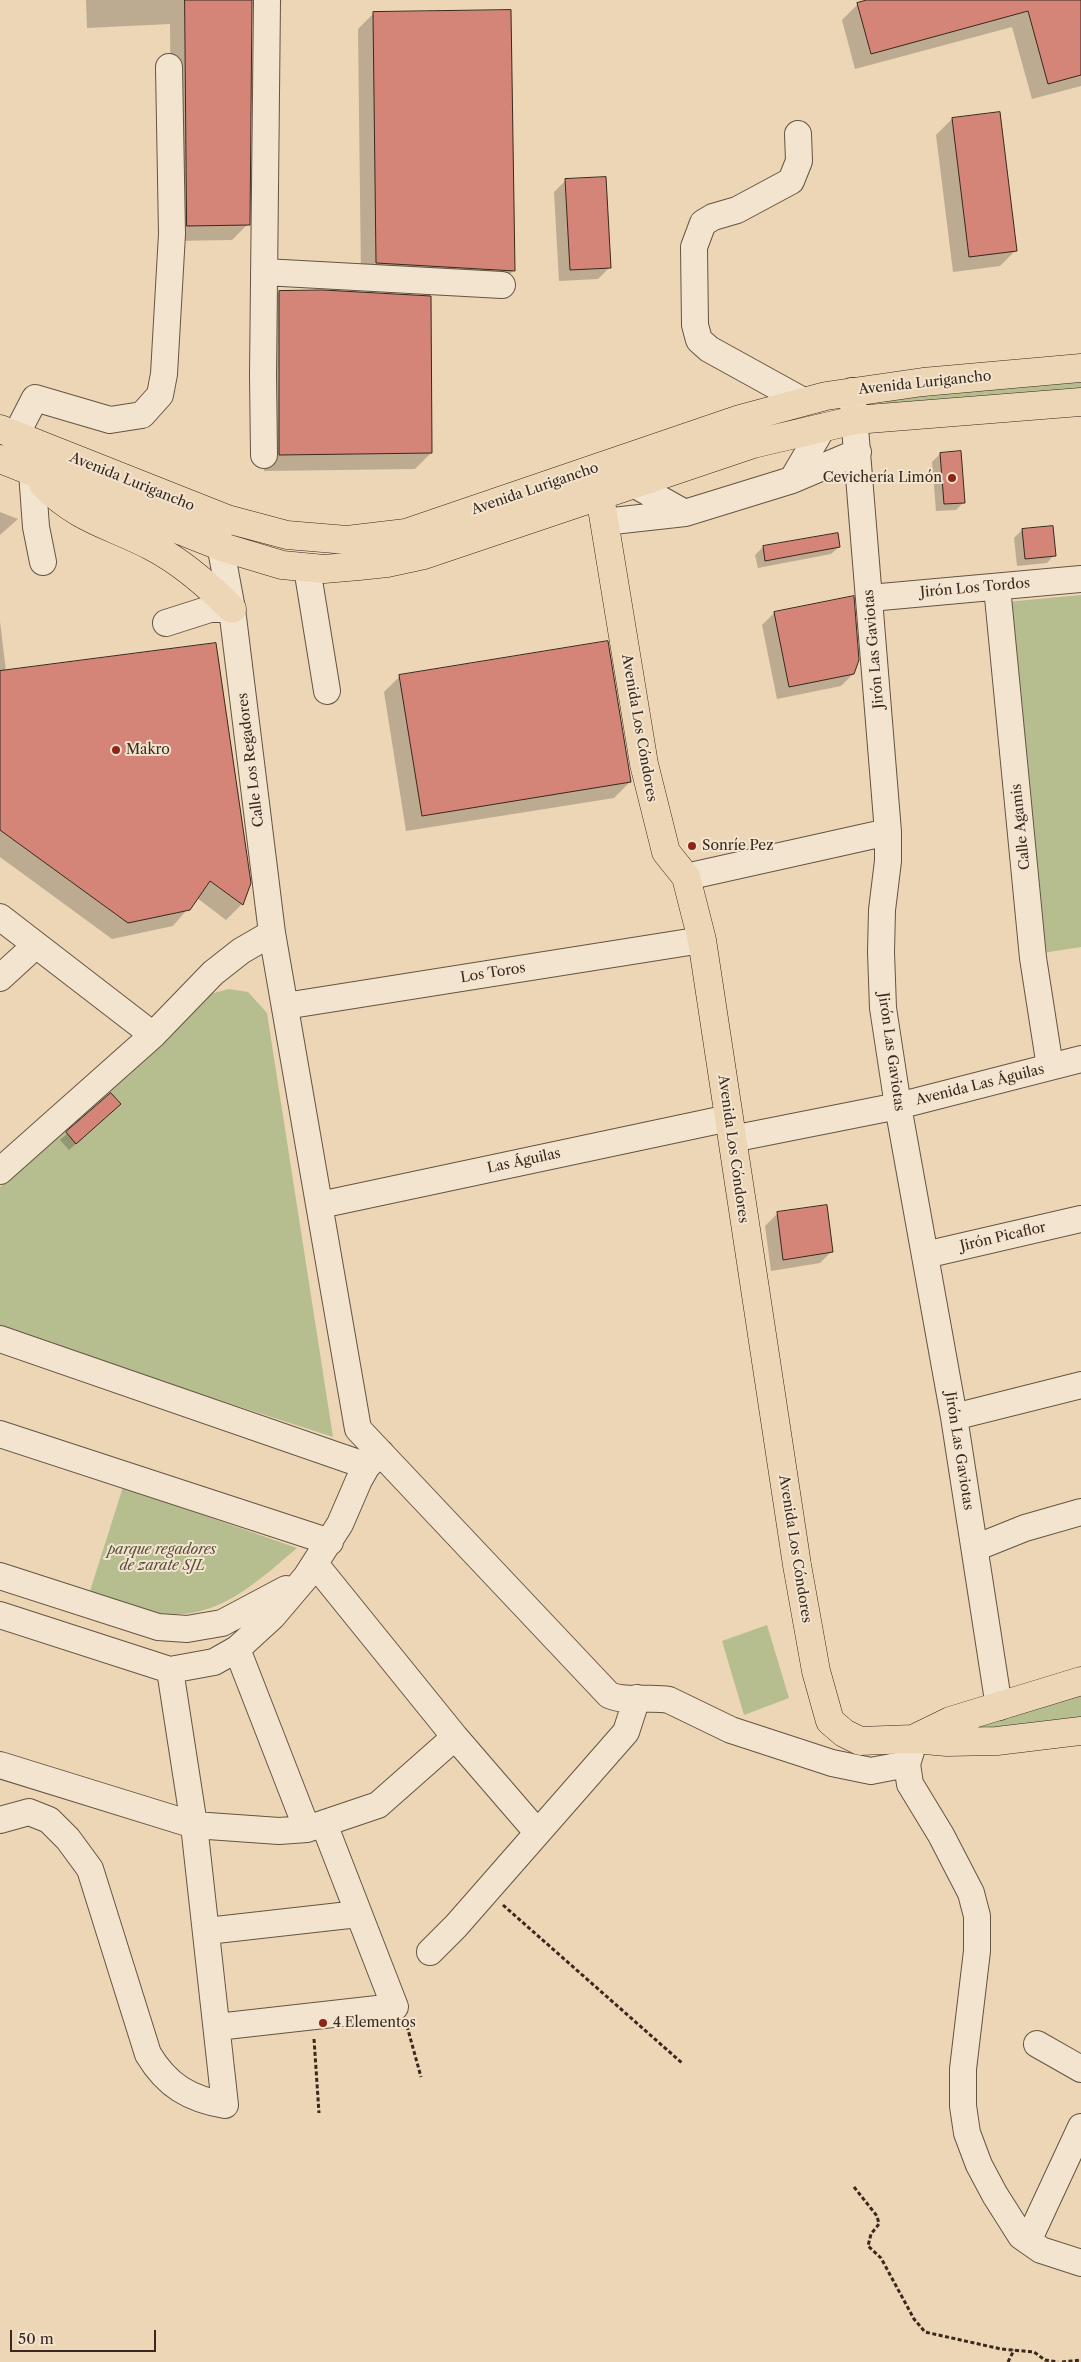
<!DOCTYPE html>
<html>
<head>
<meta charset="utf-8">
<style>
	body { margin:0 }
	#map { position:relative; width:1081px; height:2362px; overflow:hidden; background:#ecd6b5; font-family:"Libre Caslon Text",serif }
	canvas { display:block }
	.scale { position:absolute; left:10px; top:2330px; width:146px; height:22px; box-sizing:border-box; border:2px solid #38281d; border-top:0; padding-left:6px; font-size:15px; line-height:18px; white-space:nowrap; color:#38281d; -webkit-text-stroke:4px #f3e4cf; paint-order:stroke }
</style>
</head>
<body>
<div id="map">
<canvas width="1081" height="2362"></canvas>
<div class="scale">50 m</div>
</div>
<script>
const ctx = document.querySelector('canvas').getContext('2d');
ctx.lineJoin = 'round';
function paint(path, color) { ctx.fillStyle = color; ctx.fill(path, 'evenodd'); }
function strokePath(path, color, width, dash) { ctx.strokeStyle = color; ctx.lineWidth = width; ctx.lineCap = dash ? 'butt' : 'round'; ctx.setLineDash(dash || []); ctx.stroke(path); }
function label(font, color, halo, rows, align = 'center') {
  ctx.font = font + ' "Libre Caslon Text",serif'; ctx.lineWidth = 4; ctx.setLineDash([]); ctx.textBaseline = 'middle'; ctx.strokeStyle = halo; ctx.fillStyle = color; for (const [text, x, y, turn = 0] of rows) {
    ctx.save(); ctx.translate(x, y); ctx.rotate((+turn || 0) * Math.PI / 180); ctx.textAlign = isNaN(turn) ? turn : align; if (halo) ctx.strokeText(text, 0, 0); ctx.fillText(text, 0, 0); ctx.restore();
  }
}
const green = new Path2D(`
	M 1081,379 L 1081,398 L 884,408 L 885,399 Z
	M 1081,595 L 1081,947 L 1043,953 L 1006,602 Z
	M 229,989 L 248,992 L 267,1013 L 333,1437 L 0,1329 L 0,1187 L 202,996 Z
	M 123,1487 L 297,1548 C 259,1580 221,1618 167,1614 C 141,1612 115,1599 90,1591 Z
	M 767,1625 L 789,1698 L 744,1715 L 722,1641 Z
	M 1081,1690 L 1081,1722 L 941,1731 Z`);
const shadow = new Path2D(`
	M 86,0 L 251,0 L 248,224 L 232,240 L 172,241 L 170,24 L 87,28 Z
	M 872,0 L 1081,0 L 1081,86 L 1032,99 L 1012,27 L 855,69 L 842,20 L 858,4 Z
	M 374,13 L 513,271 L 497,287 L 361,279 L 358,29 Z
	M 999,113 L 1016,250 L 1000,266 L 953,272 L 936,135 L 952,119 Z
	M 566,180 L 610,267 L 598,279 L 559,281 L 554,192 Z
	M 279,292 L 431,453 L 415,469 L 264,471 L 263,308 Z
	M 940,454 L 964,502 L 956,510 L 936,511 L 932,462 Z
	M 0,512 L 18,519 L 0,535 Z
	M 1022,530 L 1054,555 L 1047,563 L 1017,566 L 1014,538 Z
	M 763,547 L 839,547 L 831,554 L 758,568 L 755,555 Z
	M 774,613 L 853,674 L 841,686 L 777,699 L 762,625 Z
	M 0,621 L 6,672 L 249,883 L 242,904 L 226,920 L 197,898 L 173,926 L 112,939 L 0,857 Z
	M 400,676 L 630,782 L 614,798 L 406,831 L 384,692 Z
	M 111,1094 L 113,1111 L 69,1150 L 60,1140 Z
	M 777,1214 L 832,1251 L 820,1263 L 771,1271 L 765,1226 Z`);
const building = new Path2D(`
	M 185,0 L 252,0 L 250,225 L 187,226 Z
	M 867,0 L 1081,0 L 1081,75 L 1048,84 L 1028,11 L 871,54 L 857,3 Z
	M 511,10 L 515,271 L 376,263 L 373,12 Z
	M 1000,112 L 1017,251 L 969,257 L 952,118 Z
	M 606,177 L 611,268 L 570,270 L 565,179 Z
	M 323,290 L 431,296 L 432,453 L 279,455 L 279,291 Z
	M 961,451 L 965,503 L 944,504 L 940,453 Z
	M 1053,526 L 1056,556 L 1025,559 L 1022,529 Z
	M 838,533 L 840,547 L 765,561 L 763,546 Z
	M 854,596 L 859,660 L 854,674 L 789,687 L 774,612 Z
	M 608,641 L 631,782 L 422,816 L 399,675 Z
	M 216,643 L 251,883 L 243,905 L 210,881 L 190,910 L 128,923 L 0,830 L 0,671 Z
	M 111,1093 L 121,1104 L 76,1144 L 66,1132 Z
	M 827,1205 L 833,1252 L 783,1260 L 777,1212 Z`);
const path = new Path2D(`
	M 503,1905 L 682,2063
	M 407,2026 L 421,2077
	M 314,2039 L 319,2113
	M 854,2187 L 877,2216 L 879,2224 L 871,2234 L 868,2246 L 881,2258 L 914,2319 L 925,2332 L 1001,2349 L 1034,2352 L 1045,2360 L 1058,2362
	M 1008,2362 L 1014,2350
	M 1062,2362 L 1081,2360`);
const minor = new Path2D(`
	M 798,134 L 799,161 L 791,181 L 737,210 L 713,217 L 703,223 L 694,247 L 695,325 L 699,340 L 709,349 L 805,402
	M 264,272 L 502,285
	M 852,391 L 888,832 L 888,861 L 882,910 L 881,952 L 883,1008 L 898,1106 L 954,1417 L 999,1707
	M 16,435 L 35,398 L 110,420 L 142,415 L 160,395 L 164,374 L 172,234 L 169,67
	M 264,455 L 263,375 L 267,0
	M 32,472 L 36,527 L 43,562
	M 792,480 L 823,427
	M 635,485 L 685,513
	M 604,522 L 685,513 L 792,480 L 858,452
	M 217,528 L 232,609 L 272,933 L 358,1429 L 609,1695 C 627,1703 649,1696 669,1700 L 731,1730 L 832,1763 L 871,1771 L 907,1764
	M 307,568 L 327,691
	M 997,587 L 1033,958 L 1050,1067
	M 870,598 L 1081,579
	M 166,623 L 210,609 L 232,609
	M 686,877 L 888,832
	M 0,917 L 153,1035
	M 0,978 L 36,945
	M 285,1006 L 702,940
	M 732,1139 L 898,1106 L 1081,1059
	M 0,1171 L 153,1035 L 213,973 L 241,951 L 272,933
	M 320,1205 L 729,1118
	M 925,1255 L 1081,1219
	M 0,1339 L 367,1466
	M 954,1417 L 1081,1385
	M 0,1434 L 330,1542
	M 975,1548 L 1025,1528 L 1081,1512
	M 315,1564 L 455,1737 L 537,1832
	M 0,1576 L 158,1627 L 187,1629 L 222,1623 L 286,1589
	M 0,1615 L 170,1670 L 214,1662 L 237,1649 L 272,1617 L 306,1577 L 340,1524 L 359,1480 L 367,1466 L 381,1453
	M 237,1649 L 307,1829
	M 912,1748 L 907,1764 L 910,1784 L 941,1835 L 971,1893 L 977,1916 L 977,1951 L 963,2069 L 963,2106 L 967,2133 L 979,2165 L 995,2195 L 1021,2236 L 1041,2250 L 1081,2263
	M 0,1765 L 194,1825 L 279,1831 L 307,1829 L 378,1805 L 455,1737
	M 0,1820 L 29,1812 L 49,1820 L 68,1839 L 90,1869 L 148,2054 C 167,2086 190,2099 225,2105 L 194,1825 L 170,1670
	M 207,1931 L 358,1914
	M 430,1952 L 456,1926 L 626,1732 L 637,1698
	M 217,2027 L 395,2007 L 324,1824
	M 1037,2044 L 1081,2069
	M 1028,2241 L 1081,2127`);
const major = new Path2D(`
	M 0,429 L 227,519 L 287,535 L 347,540 L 406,533 L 740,419 L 826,396 L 923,382 L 1081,368
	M 0,459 L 222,547 L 282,565 L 324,569 L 359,566 L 387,563 L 424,555 L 753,444 L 855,420 L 1081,402
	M 43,484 C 77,519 110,525 151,546 C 182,562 208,585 232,609
	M 600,496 L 644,764 L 666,852 L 686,877 L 702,940 L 797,1565 L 816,1671 L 830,1721 L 844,1733 L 860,1741 L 913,1739 L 947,1742 L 997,1741 L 1081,1731
	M 913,1739 L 950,1721 L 1081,1681`);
const markers = [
	[952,478,5,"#8f2418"],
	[116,750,5,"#8f2418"],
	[692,846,5,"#8f2418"],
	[323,2023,5,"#8f2418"]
];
const streetNames = [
	["Avenida Lurigancho",925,383,-6],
	["Avenida Lurigancho",132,482,22],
	["Avenida Lurigancho",535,489,-19],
	["Jirón Los Tordos",975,588,-5],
	["Jirón Las Gaviotas",874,649,-95],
	["Avenida Los Cóndores",639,728,80],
	["Calle Los Regadores",251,760,-97],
	["Calle Agamis",1021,827,-96],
	["Los Toros",493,973,-9],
	["Jirón Las Gaviotas",891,1052,82],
	["Avenida Las Águilas",980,1085,-14],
	["Avenida Los Cóndores",733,1149,82],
	["Las Águilas",524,1161,-12],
	["Jirón Picaflor",1003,1237,-13],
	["Jirón Las Gaviotas",959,1451,81],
	["Avenida Los Cóndores",795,1549,81]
];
const poiNames = [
	["Cevichería Limón",942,478,"right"],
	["Makro",126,750],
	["Sonríe Pez",702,846],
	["4 Elementos",333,2023]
];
const parkNames = [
	["parque regadores",162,1550],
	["de zarate SJL",162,1566]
];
paint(green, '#b6be8f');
paint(shadow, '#0003');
paint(building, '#d48578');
strokePath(building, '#38281d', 1);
strokePath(minor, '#655443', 28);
strokePath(major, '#38281d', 29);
strokePath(path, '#38281d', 3, [4, 2.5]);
strokePath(minor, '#f3e4cf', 26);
strokePath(major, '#ecd6b5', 28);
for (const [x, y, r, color] of markers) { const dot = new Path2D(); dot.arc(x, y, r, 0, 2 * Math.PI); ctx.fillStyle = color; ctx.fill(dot); strokePath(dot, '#f3e4cf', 2); }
label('14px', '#38281d', '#f3e4cf', streetNames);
label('14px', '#38281d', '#f3e4cf', poiNames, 'left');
label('italic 14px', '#584e3a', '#f3e4cf', parkNames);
</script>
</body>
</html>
